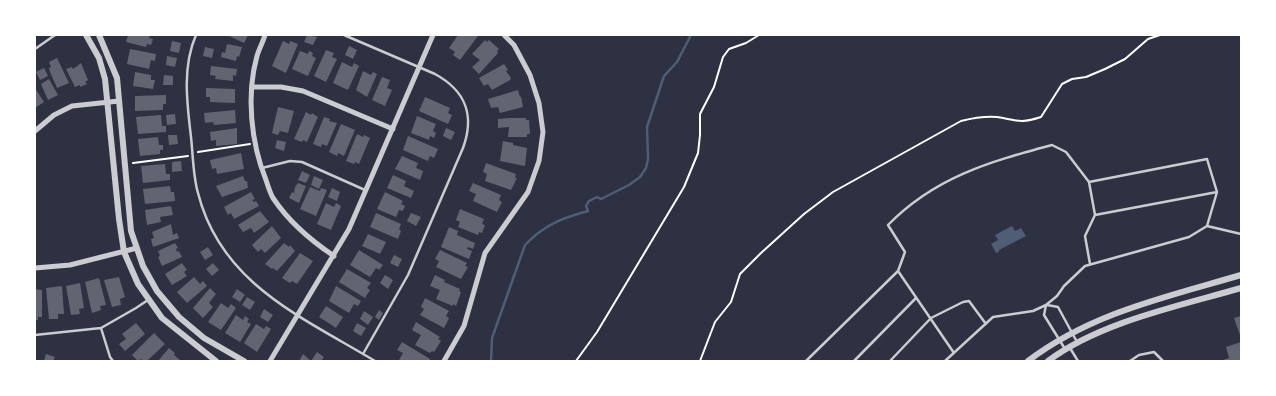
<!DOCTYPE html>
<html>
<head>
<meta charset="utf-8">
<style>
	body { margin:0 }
	#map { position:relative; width:1276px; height:396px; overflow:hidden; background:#2d3142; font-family:"Archivo Narrow",sans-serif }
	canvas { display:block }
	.frame { position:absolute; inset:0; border:36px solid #fff; pointer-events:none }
</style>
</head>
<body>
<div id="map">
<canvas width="1276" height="396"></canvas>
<div class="frame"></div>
</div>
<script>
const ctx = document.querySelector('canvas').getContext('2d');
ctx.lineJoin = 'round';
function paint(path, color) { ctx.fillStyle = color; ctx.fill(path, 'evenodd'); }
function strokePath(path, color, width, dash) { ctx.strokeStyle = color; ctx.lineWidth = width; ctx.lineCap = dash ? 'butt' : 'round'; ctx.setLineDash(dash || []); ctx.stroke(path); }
const water = new Path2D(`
	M 1012,226 L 1015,231 L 1021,228 L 1026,236 L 999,250 L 999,252 L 996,253 L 991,244 L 998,240 L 995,235 Z`);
const stream = new Path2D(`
	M 491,361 L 492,338 L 525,245 C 544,225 562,218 588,211 L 586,206 L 589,201 L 597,197 L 601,199 L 629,185 L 640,177 L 646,168 L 648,159 L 647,127 L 664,76 L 677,62 L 691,35`);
const building = new Path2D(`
	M 128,35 L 150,35 L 149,38 L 153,39 L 151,45 L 147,44 L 146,47 L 126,42 Z
	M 227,35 L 248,35 L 244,43 Z
	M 307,35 L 317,37 L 313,45 L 304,42 Z
	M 458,35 L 478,36 L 460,60 L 453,55 L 455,52 L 449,48 Z
	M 485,40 L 487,42 L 489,40 L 499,49 L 497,51 L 498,53 L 479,74 L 472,67 L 480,60 L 472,54 Z
	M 172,41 L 181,43 L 179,53 L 170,51 Z
	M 283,41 L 289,44 L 290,41 L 298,44 L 286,73 L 272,66 Z
	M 227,44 L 242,47 L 239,57 L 237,56 L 236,61 L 221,57 L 222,52 L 225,53 Z
	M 349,46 L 357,50 L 353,59 L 345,55 Z
	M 205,47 L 214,49 L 212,58 L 203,56 Z
	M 130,49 L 156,54 L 155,61 L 151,60 L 149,69 L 127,64 Z
	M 326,50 L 334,53 L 332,57 L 337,59 L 326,82 L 314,76 Z
	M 300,51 L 308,54 L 309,51 L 313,53 L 312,56 L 316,58 L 308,76 L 292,69 Z
	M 167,56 L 177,58 L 175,67 L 166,65 Z
	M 57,58 L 69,83 L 57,88 L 50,72 L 49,68 L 51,67 L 49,62 Z
	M 342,62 L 352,67 L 354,63 L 359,66 L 348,90 L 333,83 Z
	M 81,63 L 88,80 L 85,82 L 87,84 L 80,87 L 80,85 L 75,87 L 66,69 L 72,67 L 73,69 Z
	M 504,64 L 508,70 L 506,71 L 511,78 L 510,80 L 492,90 L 488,84 L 484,86 L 479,78 Z
	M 211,66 L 237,69 L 236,76 L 233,75 L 233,81 L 215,79 L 216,76 L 210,75 Z
	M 44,68 L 48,76 L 40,80 L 36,72 Z
	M 363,71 L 371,75 L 373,72 L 377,74 L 367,97 L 356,90 Z
	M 135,72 L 151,75 L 151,80 L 155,80 L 153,89 L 133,86 Z
	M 164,75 L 173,76 L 173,85 L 163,85 Z
	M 382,77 L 390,80 L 387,88 L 392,90 L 385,106 L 372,100 Z
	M 49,79 L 58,95 L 48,100 L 41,84 Z
	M 35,88 L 44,102 L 35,108 Z
	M 206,88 L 235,89 L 235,103 L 210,102 L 210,97 L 206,97 Z
	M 518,90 L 520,97 L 521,96 L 523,107 L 500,113 L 498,107 L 491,108 L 488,99 Z
	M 166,95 L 166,104 L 163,104 L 163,110 L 135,111 L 135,96 Z
	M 425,97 L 450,108 L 448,113 L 452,115 L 448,124 L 419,111 Z
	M 278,107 L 294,111 L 288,133 L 280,131 L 278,135 L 272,133 Z
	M 235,110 L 236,123 L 214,125 L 213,122 L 205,123 L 204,113 Z
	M 306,112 L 311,115 L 312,113 L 318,117 L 307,142 L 303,140 L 302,142 L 294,139 Z
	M 175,114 L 176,124 L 167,125 L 166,115 Z
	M 161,115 L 162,126 L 166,126 L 166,132 L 138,134 L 136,117 Z
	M 417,116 L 436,124 L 433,131 L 436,133 L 434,138 L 430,136 L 429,140 L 411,133 Z
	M 324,117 L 330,119 L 329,121 L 337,123 L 327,146 L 322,144 L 321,147 L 313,144 Z
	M 509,118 L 526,118 L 526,120 L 529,120 L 530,134 L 527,134 L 527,137 L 508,137 L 509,127 L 498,128 L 498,119 Z
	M 341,124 L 355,130 L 344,156 L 338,153 L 337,156 L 329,152 Z
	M 237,128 L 237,144 L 216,146 L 216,140 L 211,141 L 210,132 Z
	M 446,128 L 455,132 L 451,140 L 443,136 Z
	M 357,134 L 363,137 L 364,135 L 370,138 L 359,164 L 355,162 L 354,164 L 346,161 Z
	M 168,135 L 177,135 L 178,144 L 169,145 Z
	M 408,136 L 438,149 L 434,158 L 430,156 L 428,161 L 403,150 Z
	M 158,137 L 159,145 L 163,145 L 163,150 L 160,150 L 160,154 L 140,156 L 138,139 Z
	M 277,140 L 286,142 L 284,151 L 275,148 Z
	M 503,141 L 513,143 L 513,145 L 527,148 L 525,166 L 500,161 Z
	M 241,153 L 244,169 L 217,174 L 216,168 L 212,169 L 210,160 Z
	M 402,156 L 418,163 L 416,168 L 423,171 L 420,180 L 395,169 Z
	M 181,161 L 182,171 L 172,172 L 172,162 Z
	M 486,163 L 516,174 L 515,178 L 517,178 L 511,190 L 485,181 L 487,174 L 483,172 Z
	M 165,164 L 166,174 L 170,174 L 170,180 L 143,183 L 141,166 Z
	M 302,171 L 310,175 L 306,183 L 298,180 Z
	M 393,175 L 406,181 L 404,186 L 414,191 L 411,198 L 387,188 Z
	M 243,176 L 245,181 L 247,181 L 248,188 L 222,197 L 216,186 Z
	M 314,176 L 323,180 L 319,189 L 311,185 Z
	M 298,183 L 306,186 L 299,203 L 289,198 L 292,192 L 294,193 L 295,187 Z
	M 473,183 L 501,195 L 499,200 L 502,202 L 497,212 L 473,201 L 476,194 L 469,191 Z
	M 170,186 L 171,192 L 174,192 L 175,201 L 145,204 L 143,189 Z
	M 310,187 L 320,191 L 321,188 L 327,190 L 316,216 L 300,209 Z
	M 332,188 L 340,192 L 337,201 L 328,197 Z
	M 251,192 L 255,199 L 252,200 L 254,202 L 256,201 L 259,206 L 234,219 L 231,213 L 228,215 L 224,207 Z
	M 385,192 L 403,201 L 401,204 L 405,206 L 403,211 L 399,210 L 396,217 L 377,209 Z
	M 326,203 L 334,207 L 336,203 L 341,206 L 331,230 L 317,224 Z
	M 171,206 L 173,215 L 160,217 L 161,222 L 147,225 L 145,210 Z
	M 460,209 L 484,219 L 482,224 L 485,225 L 482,233 L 479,232 L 478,235 L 458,227 L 460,222 L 456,220 Z
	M 260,211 L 269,222 L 254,233 L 251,228 L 243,232 L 238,225 Z
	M 376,213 L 401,224 L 399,229 L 401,231 L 398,239 L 370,227 Z
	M 411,213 L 421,217 L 416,226 L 407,221 Z
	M 171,224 L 173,235 L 177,233 L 179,238 L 153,247 L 151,239 L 154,238 L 152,232 Z
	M 272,226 L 281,238 L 265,253 L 261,249 L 258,252 L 252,245 Z
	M 449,227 L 458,231 L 457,235 L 475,243 L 473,249 L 468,247 L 467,249 L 472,251 L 469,259 L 441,247 Z
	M 368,234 L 386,242 L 380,254 L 362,246 Z
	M 175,243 L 178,248 L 176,249 L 177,252 L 179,251 L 182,257 L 162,266 L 158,257 L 160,256 L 158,251 Z
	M 284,243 L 289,247 L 290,245 L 295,251 L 277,271 L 273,268 L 272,269 L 265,264 Z
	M 208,247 L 213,255 L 205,260 L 200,252 Z
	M 359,250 L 383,265 L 379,270 L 376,268 L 370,277 L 350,265 Z
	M 440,250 L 467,263 L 465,266 L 468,267 L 461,279 L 436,267 L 439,261 L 435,259 Z
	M 300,253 L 313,261 L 297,284 L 292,281 L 290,283 L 282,278 Z
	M 394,255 L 402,259 L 398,267 L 390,263 Z
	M 182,263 L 187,270 L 184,272 L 187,276 L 172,285 L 165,274 Z
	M 213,263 L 219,270 L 212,276 L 206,269 Z
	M 347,269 L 371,283 L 367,288 L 370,290 L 365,298 L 339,282 Z
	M 385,275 L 393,280 L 388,289 L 380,283 Z
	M 435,275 L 445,280 L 444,282 L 460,289 L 459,291 L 461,292 L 456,306 L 453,304 L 453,306 L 436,299 L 440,290 L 430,286 Z
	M 119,277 L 125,297 L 120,299 L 121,305 L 112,307 L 104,280 Z
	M 194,277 L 200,284 L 203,281 L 207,286 L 187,303 L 177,292 Z
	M 99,278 L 106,305 L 100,306 L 101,310 L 92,313 L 85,282 Z
	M 80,283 L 84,308 L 79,309 L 80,314 L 71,315 L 66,286 Z
	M 62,286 L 64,314 L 58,314 L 58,319 L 49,319 L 46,288 Z
	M 336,286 L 361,301 L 358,306 L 354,304 L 349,313 L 329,301 Z
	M 210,288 L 216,294 L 209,303 L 213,307 L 203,318 L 193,308 Z
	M 35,289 L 42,290 L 42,317 L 38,317 L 38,320 L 35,320 Z
	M 237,289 L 245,295 L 240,302 L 232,297 Z
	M 247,297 L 255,302 L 250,310 L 242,305 Z
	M 425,298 L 449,311 L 446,316 L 449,318 L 444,328 L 420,315 L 424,309 L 421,307 Z
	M 221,303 L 228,308 L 231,304 L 236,308 L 221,330 L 208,322 Z
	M 326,306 L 343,317 L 336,328 L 319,317 Z
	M 264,309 L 273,315 L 268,322 L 260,317 Z
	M 379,310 L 383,313 L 379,320 L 375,317 Z
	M 364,311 L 373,317 L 368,325 L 360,319 Z
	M 236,315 L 243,320 L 245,316 L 249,319 L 247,322 L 251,324 L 240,342 L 225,333 Z
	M 1241,316 L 1241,338 L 1234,318 Z
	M 416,322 L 440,337 L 438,339 L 441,341 L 434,352 L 432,351 L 430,353 L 415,345 L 421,335 L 412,330 Z
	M 136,323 L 145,334 L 125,351 L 119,344 L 126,339 L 122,334 Z
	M 357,323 L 366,328 L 361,336 L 353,331 Z
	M 256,324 L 264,329 L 266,326 L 271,329 L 257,352 L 244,343 Z
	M 154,333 L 165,344 L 147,361 L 143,361 L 141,359 L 138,361 L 132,355 Z
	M 402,342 L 430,359 L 429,361 L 401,361 L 399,360 L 403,353 L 397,350 Z
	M 1241,342 L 1241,361 L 1220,361 L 1229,358 L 1226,347 Z
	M 169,348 L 175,353 L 174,355 L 180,360 L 179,361 L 158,361 Z
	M 317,352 L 324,357 L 321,361 L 299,361 L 303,354 L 311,361 Z
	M 46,354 L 55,357 L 53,361 L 44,361 Z`);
const path = new Path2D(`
	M 198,152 L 250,144
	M 133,163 L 188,156
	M 576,361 L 597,332 L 684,187 L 698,153 L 700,135 L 700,114 L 714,87 L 723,57 L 729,49 L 746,43 L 759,35
	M 700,361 L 715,322 L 731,302 L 740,274 L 761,253 L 804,214 L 833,192 L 961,121 C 973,118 985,116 997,117 C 1016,120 1020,124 1041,117 L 1062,84 L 1072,79 L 1086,77 L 1105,69 L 1125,59 L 1148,39 L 1160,35`);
const service = new Path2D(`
	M 196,35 C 182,67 187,103 191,137 C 193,155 193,176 198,193 C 221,284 302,317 375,361
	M 344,35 L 435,74 C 466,91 475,115 463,148 L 408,275 L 363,354
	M 35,49 L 55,35
	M 262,168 L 290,161 L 302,162 L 365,190
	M 1089,182 L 1095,215
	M 1090,264 L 1085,236 L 1095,215 L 1217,192
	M 898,271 L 954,353
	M 1046,305 L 1044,315 L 1065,349
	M 1047,305 L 1058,307 L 1077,342
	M 101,328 L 110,357 L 113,361
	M 35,335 L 101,328 L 136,308 L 148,300
	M 1070,348 L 1078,361
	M 806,361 L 898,271 L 905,252 L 888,225 C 935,177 989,162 1052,145 L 1066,152 L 1089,182 L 1207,159 L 1217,192 L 1207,226
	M 854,361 L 916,298
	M 890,361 L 931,318 L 963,302 L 969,301 L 986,324
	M 945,361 L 993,317 L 1033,311 L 1046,305 L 1057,296 L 1064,286 L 1085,266 L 1189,237 L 1207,226 L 1241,234
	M 1130,361 L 1139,355 L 1154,352 L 1163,361`);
const minor = new Path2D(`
	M 265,35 C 263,42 259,49 257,56 C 246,95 251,143 266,180 C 268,186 270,193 273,198 C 289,222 310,240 334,256
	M 252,87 L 281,87 L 303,91 L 393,129
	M 35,131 L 54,115 L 72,106 L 119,101
	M 35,268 L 70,265 L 137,248
	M 270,361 L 349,229 L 433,35
	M 444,361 L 464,326 L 485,253 L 528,192 L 539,161 L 543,132 L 539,103 L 530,75 L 514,45 L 504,35`);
const tertiary = new Path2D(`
	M 86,35 L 99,58 L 105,79 L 119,219 L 124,252 L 138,284 L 162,318 L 216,361
	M 99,35 L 117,78 L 131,231 L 143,266 L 157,291 L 179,317 L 204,338 L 244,361
	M 1028,361 C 1091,313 1166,297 1241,275
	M 1048,361 C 1100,322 1179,306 1241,288`);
paint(water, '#4f5d75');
strokePath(stream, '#4f5d75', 2.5);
paint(building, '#626471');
strokePath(path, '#fff', 2);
strokePath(service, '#caccd0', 2.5);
strokePath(minor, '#caccd0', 5);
strokePath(tertiary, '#caccd0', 6);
</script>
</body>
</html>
